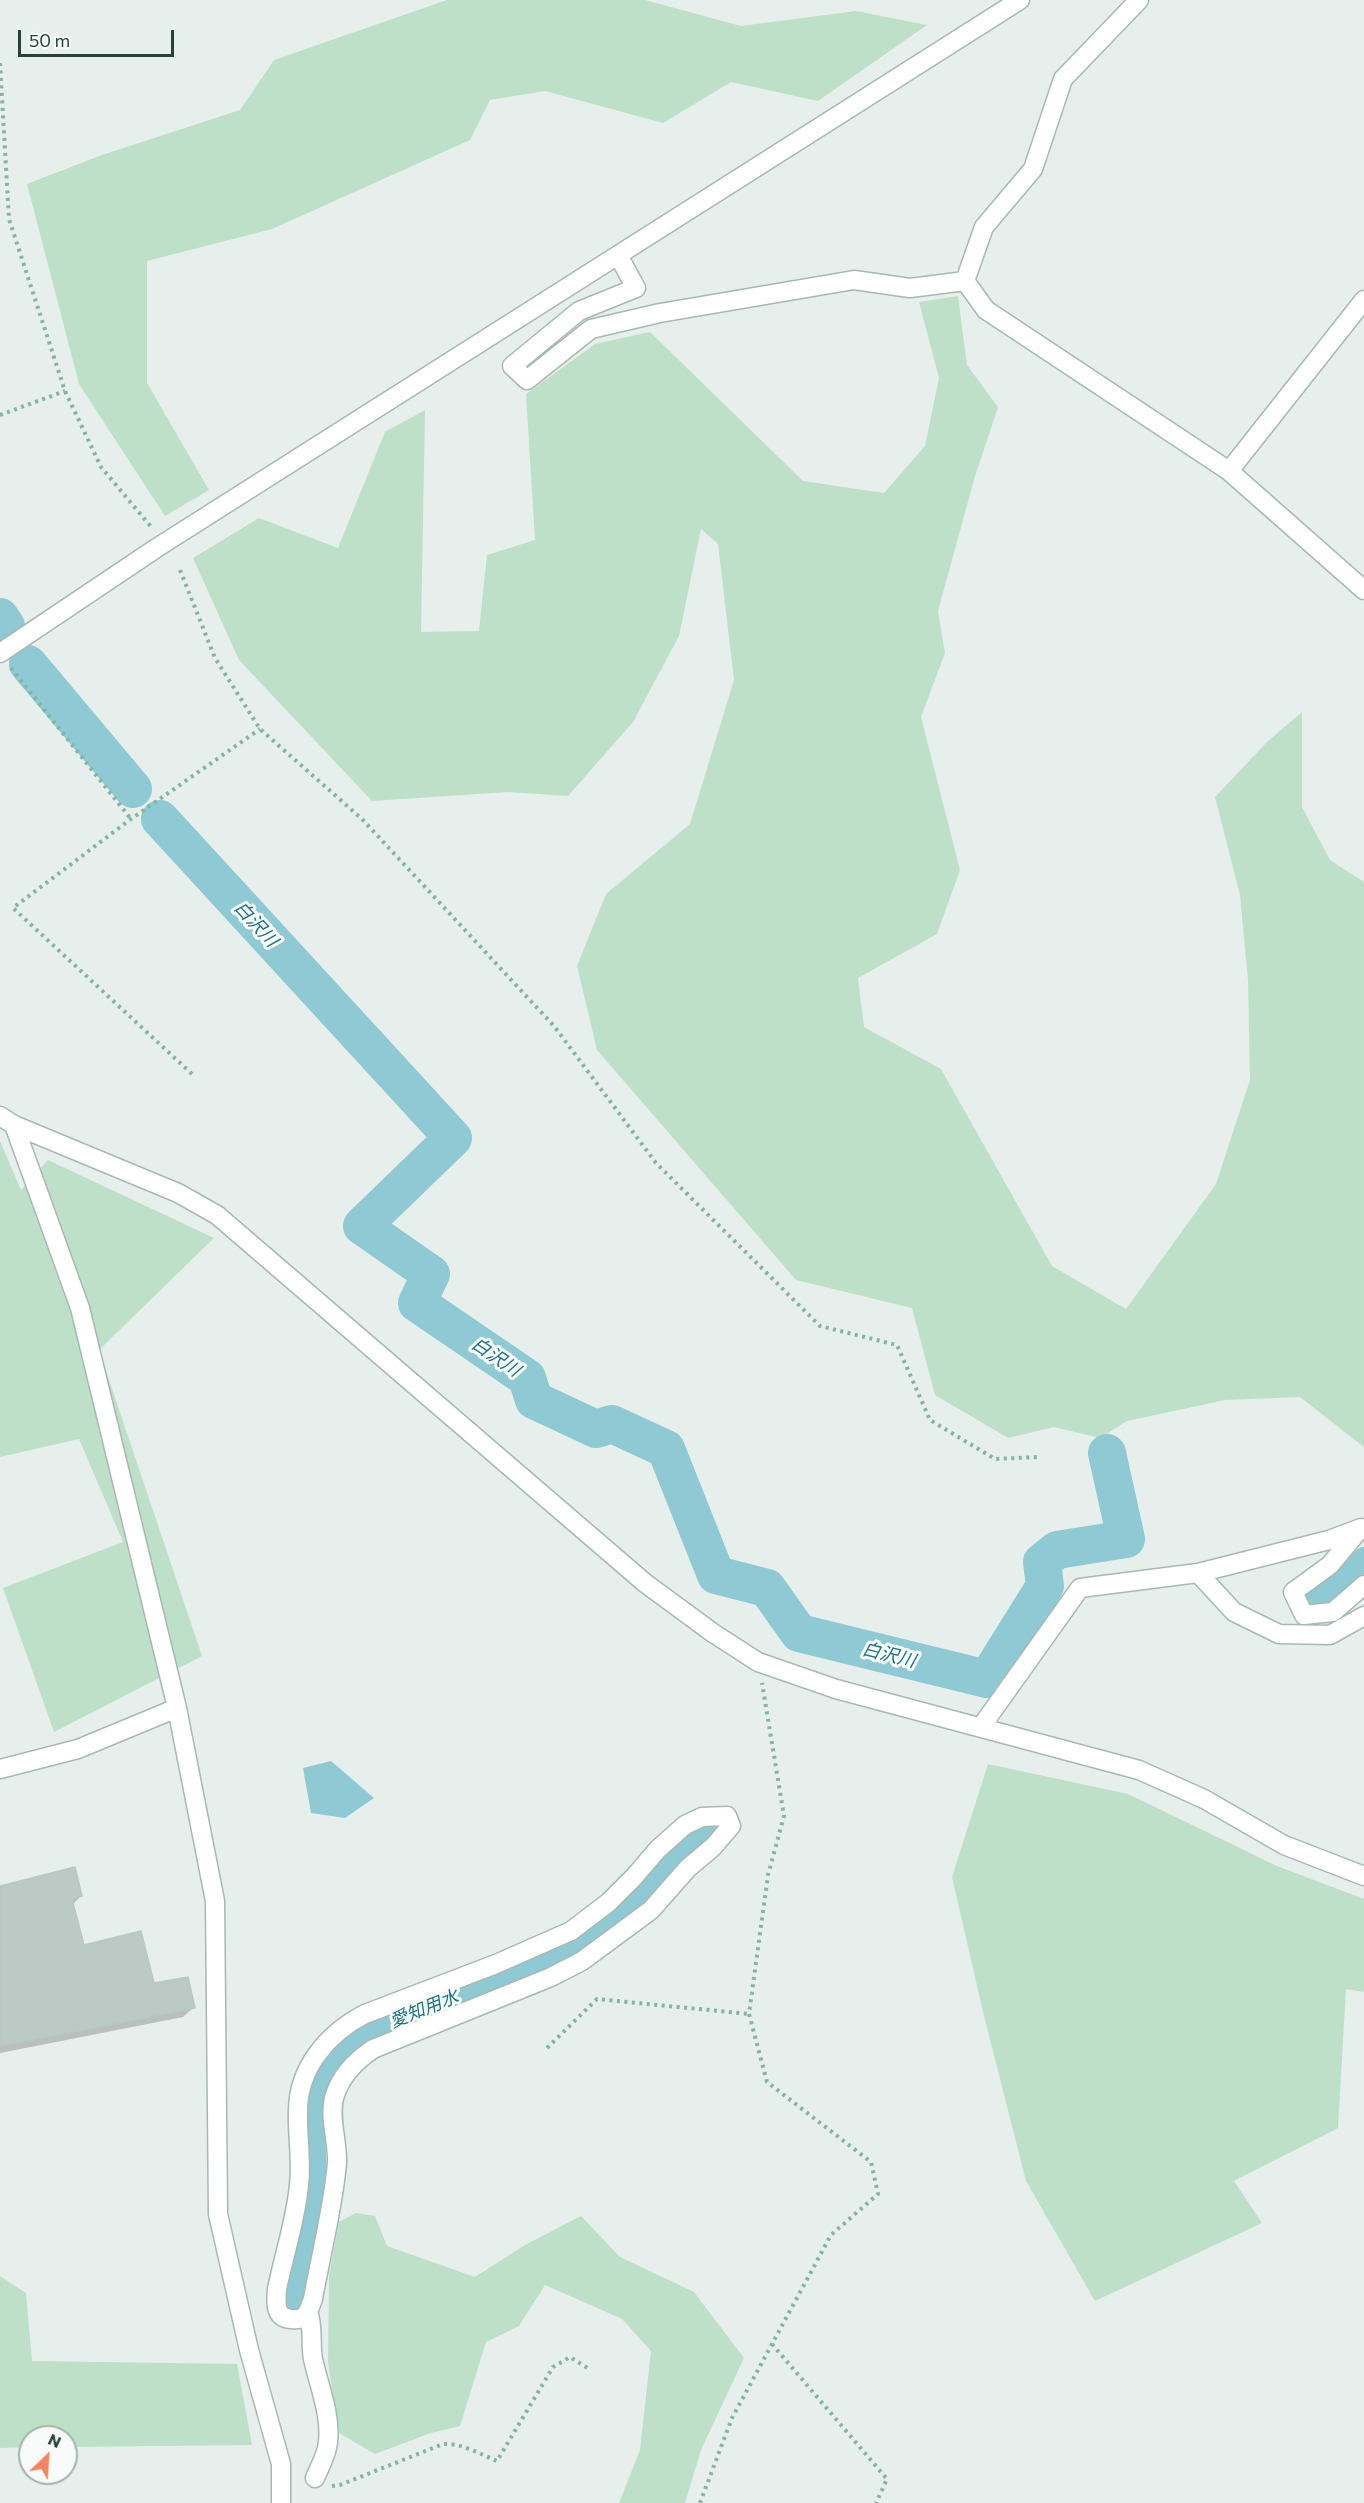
<!DOCTYPE html>
<html>
<head>
<meta charset="utf-8">
<style>
	body { margin:0 }
	#map { position:relative; width:1364px; height:2503px; overflow:hidden; background:#e6efeb; font-family:Commissioner,sans-serif }
	canvas { display:block }
	.north { position:absolute; left:18px; top:2425px; width:60px; height:60px; box-sizing:border-box; background:#f7fbf9; border:2px solid #a3b1ad; border-radius:50%; rotate:25deg; font-size:16px; font-weight:700; line-height:24px; text-align:center; color:#24423a }
	.north::after { content:''; display:block; margin:auto; width:21px; height:27px; background:#f4845f; clip-path:polygon(50% 0,100% 100%,50% 72%,0 100%) }
	.scale { position:absolute; left:18px; top:30px; width:156px; height:27px; box-sizing:border-box; border:3px solid #24423a; border-top:0; padding-left:8px; font-size:18px; line-height:21px; white-space:nowrap; color:#24423a; -webkit-text-stroke:4px #f7fbf9; paint-order:stroke }
</style>
</head>
<body>
<div id="map">
<canvas width="1364" height="2503"></canvas>
<div class="north">N</div>
<div class="scale">50 m</div>
</div>
<script>
const ctx = document.querySelector('canvas').getContext('2d');
ctx.lineJoin = 'round';
function paint(path, color) { ctx.fillStyle = color; ctx.fill(path, 'evenodd'); }
function strokePath(path, color, width, dash) { ctx.strokeStyle = color; ctx.lineWidth = width; ctx.lineCap = dash ? 'butt' : 'round'; ctx.setLineDash(dash || []); ctx.stroke(path); }
function label(font, color, halo, rows, align = 'center') {
  ctx.font = font + ' Commissioner,"Noto Sans JP",sans-serif'; ctx.lineWidth = 6; ctx.setLineDash([]); ctx.textBaseline = 'middle'; ctx.strokeStyle = halo; ctx.fillStyle = color; for (const [text, x, y, turn = 0] of rows) {
    ctx.save(); ctx.translate(x, y); ctx.rotate((+turn || 0) * Math.PI / 180); ctx.textAlign = isNaN(turn) ? turn : align; if (halo) ctx.strokeText(text, 0, 0); ctx.fillText(text, 0, 0); ctx.restore();
  }
}
const green = new Path2D(`
	M 447,0 L 645,0 L 741,26 L 856,11 L 927,25 L 818,101 L 731,82 L 663,123 L 545,91 L 490,100 L 470,140 L 272,229 L 147,261 L 147,383 L 209,490 L 165,516 L 79,384 L 27,184 L 102,155 L 240,110 L 274,60 Z
	M 958,296 L 967,365 L 998,407 L 975,476 L 938,611 L 945,653 L 921,717 L 960,870 L 937,934 L 858,978 L 864,1027 L 941,1069 L 1052,1266 L 1126,1309 L 1216,1184 L 1250,1080 L 1248,980 L 1240,895 L 1215,797 L 1268,741 L 1302,712 L 1302,807 L 1330,860 L 1364,882 L 1364,1447 L 1300,1397 L 1225,1400 L 1127,1421 L 1100,1438 L 1054,1427 L 1008,1438 L 935,1395 L 912,1308 L 796,1280 L 597,1050 L 577,966 L 606,894 L 690,824 L 734,680 L 718,544 L 701,529 L 679,636 L 633,722 L 568,796 L 508,792 L 372,801 L 239,660 L 193,558 L 259,518 L 338,548 L 385,432 L 425,410 L 421,632 L 479,631 L 487,555 L 535,540 L 526,394 L 595,344 L 650,332 L 803,481 L 884,493 L 925,446 L 939,378 L 919,302 Z
	M 0,1141 L 21,1190 L 48,1160 L 214,1238 L 99,1350 L 202,1656 L 54,1732 L 3,1588 L 123,1542 L 79,1439 L 0,1457 Z
	M 988,1764 L 1128,1794 L 1277,1866 L 1364,1899 L 1364,1992 L 1346,1989 L 1338,2128 L 1234,2181 L 1262,2223 L 1095,2301 L 1026,2181 L 984,2016 L 952,1877 Z
	M 356,2213 L 375,2216 L 387,2246 L 475,2277 L 525,2245 L 581,2216 L 620,2257 L 694,2292 L 744,2358 L 701,2450 L 685,2503 L 619,2503 L 640,2450 L 651,2351 L 622,2319 L 545,2285 L 519,2326 L 486,2342 L 460,2426 L 431,2433 L 375,2454 L 339,2433 L 328,2362 L 329,2276 L 339,2222 Z
	M 0,2276 L 26,2293 L 32,2361 L 237,2364 L 252,2445 L 66,2447 L 66,2437 L 30,2437 L 30,2447 L 0,2448 Z`);
const water = new Path2D(`
	M 331,1761 L 374,1798 L 345,1818 L 311,1813 L 303,1768 Z`);
const shadow = new Path2D(`
	M 0,1887 L 81,1896 L 72,1905 L 83,1947 L 193,2008 L 183,2017 L 0,2053 Z`);
const canal = new Path2D(`
	M 1307,1603 L 1342,1581 L 1364,1558
	M 291,2303 L 316,2178 L 313,2104 L 321,2076 L 338,2051 L 357,2036 L 413,2011 L 531,1966 L 587,1937 L 632,1900 L 689,1841 L 724,1823`);
const river = new Path2D(`
	M 0,617 L 6,626
	M 28,664 L 133,789
	M 160,819 L 453,1138 L 362,1226 L 431,1274 L 417,1303 L 527,1378 L 534,1400 L 596,1429 L 612,1424 L 666,1449 L 716,1575 L 767,1588 L 799,1633 L 987,1679 L 1045,1586 L 1042,1562 L 1057,1550 L 1126,1539 L 1107,1453`);
const building = new Path2D(`
	M 75,1867 L 82,1896 L 72,1899 L 84,1945 L 141,1931 L 154,1983 L 188,1977 L 195,2008 L 0,2046 L 0,1886 Z`);
const path = new Path2D(`
	M 0,63 L 9,219 L 65,391 L 101,467 L 152,528
	M 0,415 L 65,391
	M 180,570 L 215,658 L 260,729 L 362,819 L 554,1026 L 656,1163 L 820,1326 L 897,1345 L 930,1420 L 995,1459 L 1039,1457
	M 11,668 L 131,819
	M 192,1074 L 13,908 L 131,819 L 260,729
	M 547,2048 L 597,1999 L 749,2014
	M 772,2344 L 887,2479 L 876,2503
	M 332,2486 L 340,2485 L 443,2444 C 462,2443 480,2454 497,2461 L 553,2367 L 570,2357 L 589,2369
	M 700,2503 L 732,2418 L 831,2235 L 878,2194 L 871,2162 L 767,2082 L 749,2014 L 768,1875 L 784,1816 L 762,1683`);
const minor = new Path2D(`
	M 618,255 L 636,288 L 579,311 L 512,366 L 527,380 L 591,329 L 660,313 L 854,280 L 910,288 L 965,281
	M 965,281 L 986,310 L 1229,471 L 1364,590
	M 965,281 L 984,227 L 1033,169 L 1063,79 L 1139,0
	M 1229,471 L 1364,300
	M 0,653 L 158,547 L 1020,0
	M 0,1116 L 14,1125 L 178,1193 L 217,1215 L 645,1583 L 713,1633 L 758,1662 L 836,1689 L 1139,1770 L 1204,1799 L 1284,1845 L 1364,1876
	M 14,1125 L 80,1308 L 177,1708 L 215,1901 L 218,2214 L 249,2350 L 281,2464 L 281,2503
	M 1359,1530 L 1330,1565 L 1293,1592 L 1304,1615 L 1333,1612 L 1364,1585
	M 1198,1573 L 1234,1612 L 1279,1634 L 1330,1635 L 1364,1616
	M 981,1727 L 1080,1588 L 1198,1573 L 1329,1540 L 1361,1528
	M 0,1769 L 78,1749 L 177,1708
	M 308,2312 C 303,2319 299,2320 291,2319 C 274,2318 276,2302 277,2289 C 284,2255 296,2219 299,2185 C 302,2160 297,2136 298,2111 C 298,2068 328,2033 365,2014 L 496,1964 L 571,1931 L 609,1902 L 634,1877 L 658,1849 L 685,1825 L 702,1817 L 727,1816 L 731,1826 L 713,1847 L 688,1868 L 651,1910 L 582,1961 L 551,1977 L 373,2049 C 355,2061 340,2077 334,2098 C 329,2119 338,2142 337,2163 C 333,2208 321,2254 313,2299 L 308,2312 C 314,2327 310,2344 313,2359 C 319,2386 331,2414 328,2442 C 327,2455 320,2466 315,2478`);
const waterNames = [
	["白沢川",256,924,47],
	["白沢川",496,1357,34],
	["白沢川",889,1655,14],
	["愛知用水",424,2009,-22]
];
paint(green, '#bfe0c8');
paint(water, '#8ec9d4');
paint(shadow, '#0003');
strokePath(canal, '#8ec9d4', 22);
strokePath(river, '#8ec9d4', 38);
paint(building, '#bbcac4');
strokePath(building, '#b8c9c2', 1.5);
strokePath(minor, '#a8b8b2', 21);
strokePath(path, '#86b3a5', 4, [3, 4.5]);
strokePath(minor, '#fff', 18);
label('italic 18px', '#1c6f80', '#f7fbf9', waterNames);
</script>
</body>
</html>
